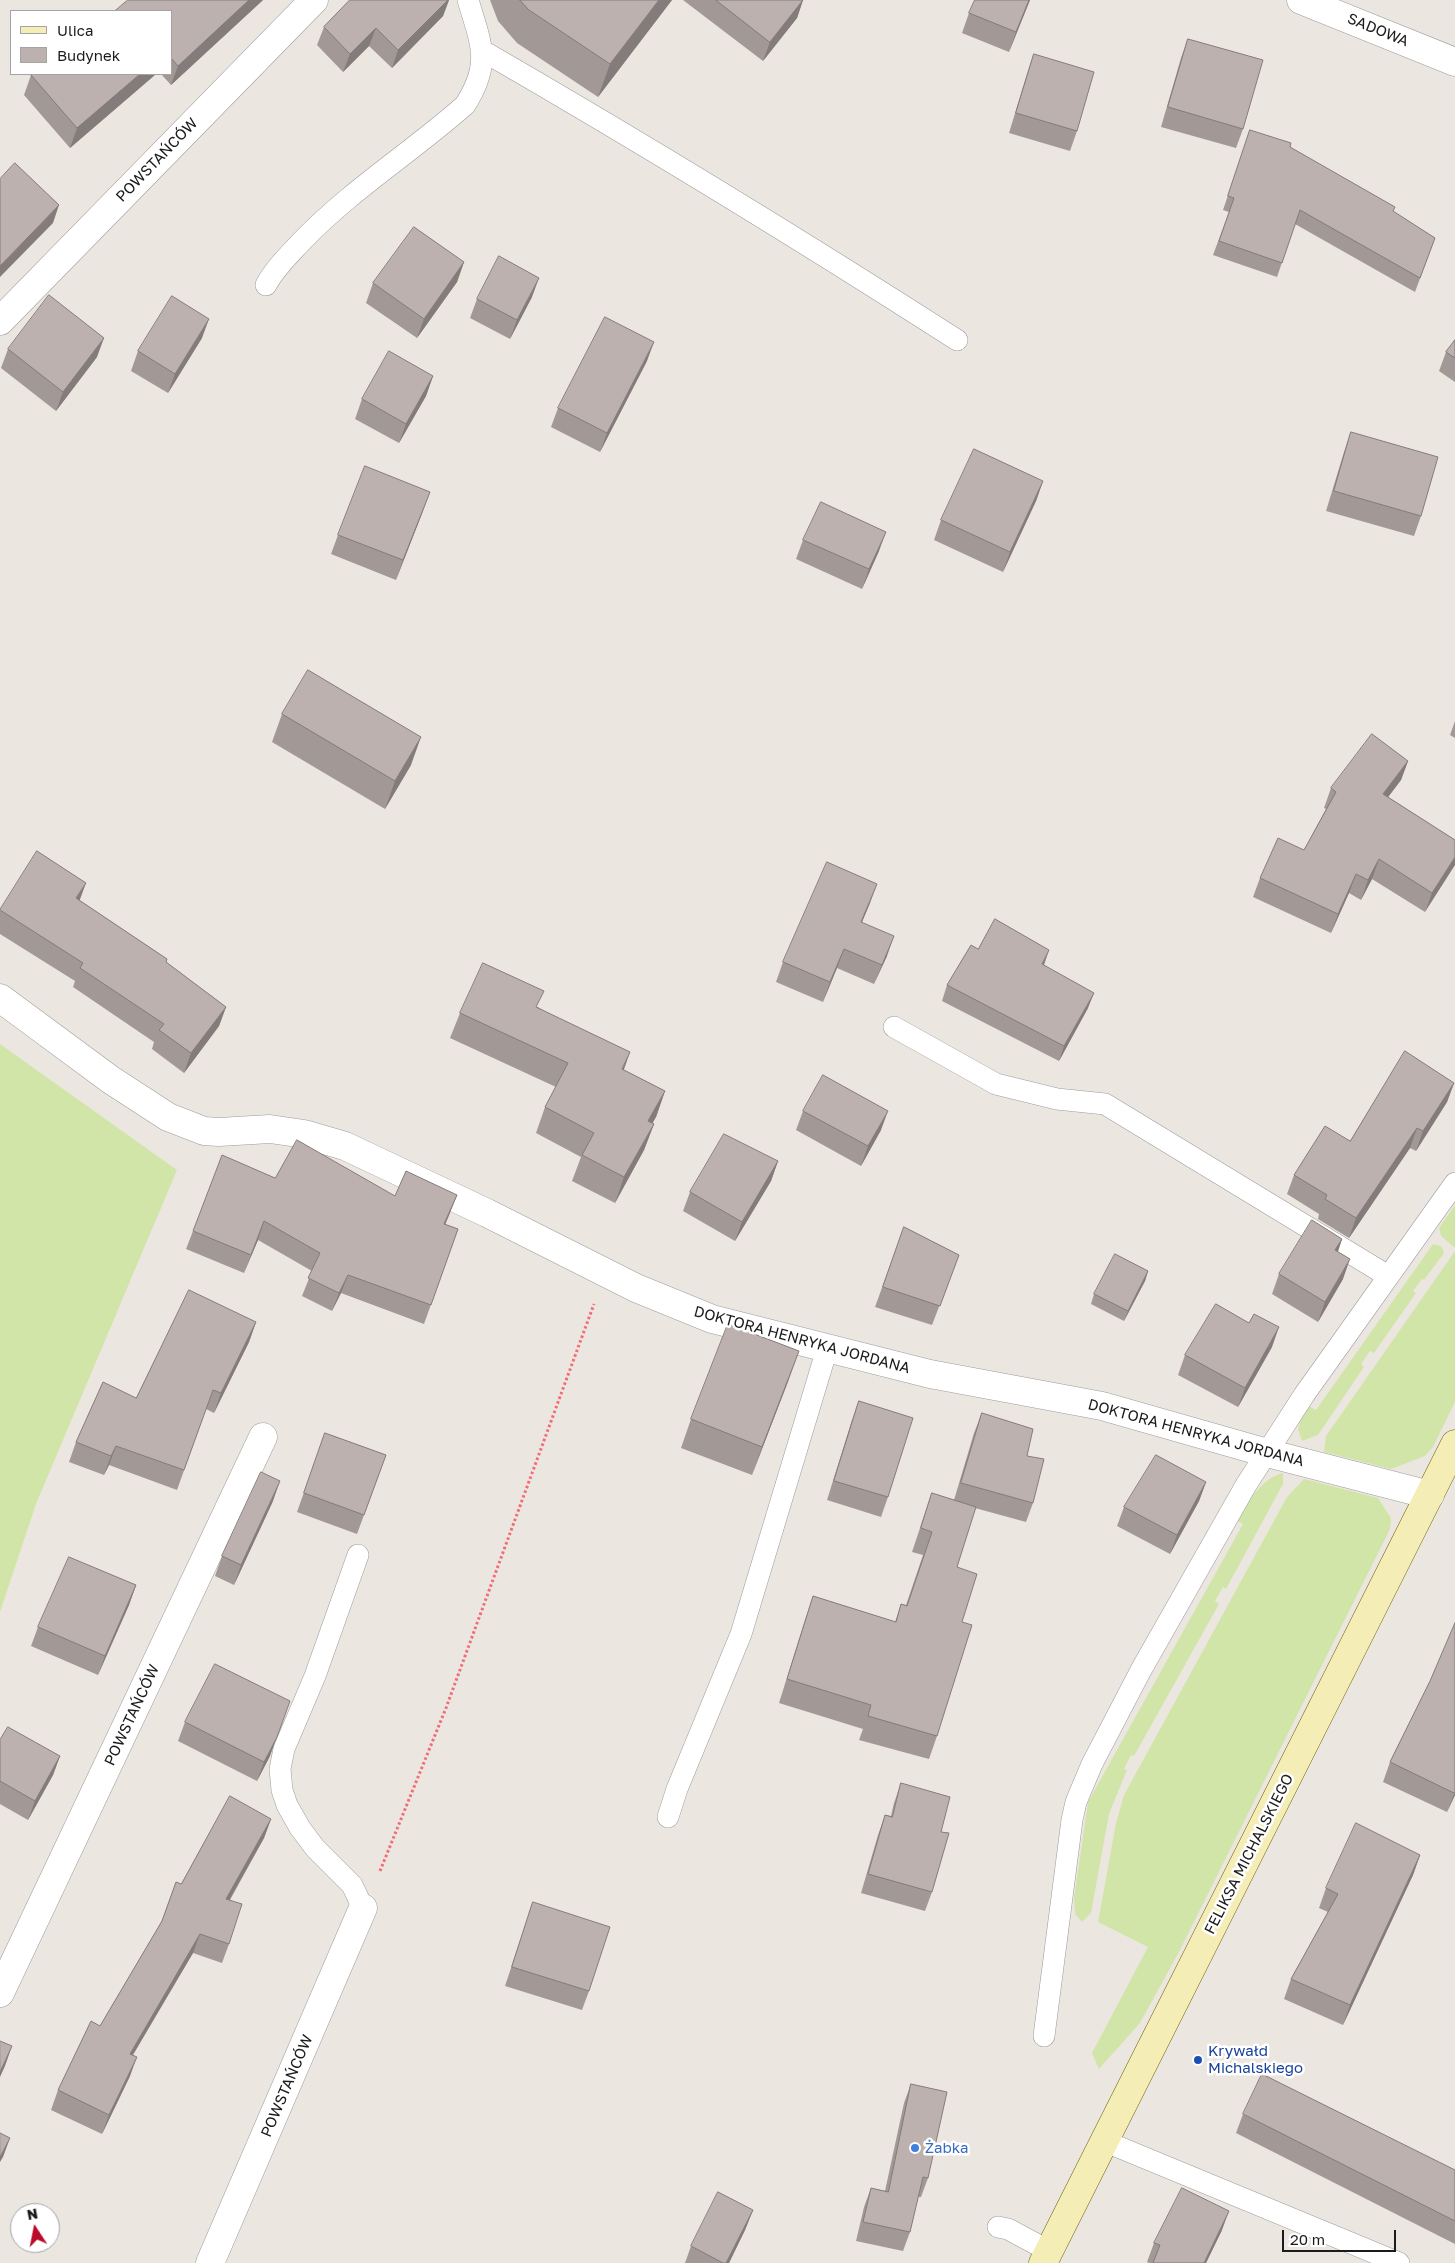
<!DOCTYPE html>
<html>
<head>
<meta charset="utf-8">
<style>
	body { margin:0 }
	#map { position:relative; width:1455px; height:2263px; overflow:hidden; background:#ece6e1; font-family:"Golos Text",sans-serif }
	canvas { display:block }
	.legend { position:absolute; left:10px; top:10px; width:162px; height:65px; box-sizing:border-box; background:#fff; border:1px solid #a4a4a4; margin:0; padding:6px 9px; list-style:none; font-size:15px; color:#1b1b1b }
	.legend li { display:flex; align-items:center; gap:10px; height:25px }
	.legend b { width:25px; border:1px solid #a4a4a4 }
	.north { position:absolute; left:10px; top:2203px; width:50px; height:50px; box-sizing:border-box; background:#fff; border:1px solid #a4a4a4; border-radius:50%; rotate:349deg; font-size:14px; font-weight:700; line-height:20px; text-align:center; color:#1b1b1b }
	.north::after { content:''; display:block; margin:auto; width:18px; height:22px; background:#bb0a2a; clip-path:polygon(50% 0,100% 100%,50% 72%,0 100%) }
	.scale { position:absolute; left:1282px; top:2230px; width:114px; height:22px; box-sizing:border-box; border:2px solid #1b1b1b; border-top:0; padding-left:6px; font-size:15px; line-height:18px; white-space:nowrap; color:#1b1b1b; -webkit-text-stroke:4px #fff; paint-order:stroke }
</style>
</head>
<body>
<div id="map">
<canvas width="1455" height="2263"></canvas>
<ul class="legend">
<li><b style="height:6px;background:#f5edb6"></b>Ulica</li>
<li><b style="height:14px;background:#bcb1ae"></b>Budynek</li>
</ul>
<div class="north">N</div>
<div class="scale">20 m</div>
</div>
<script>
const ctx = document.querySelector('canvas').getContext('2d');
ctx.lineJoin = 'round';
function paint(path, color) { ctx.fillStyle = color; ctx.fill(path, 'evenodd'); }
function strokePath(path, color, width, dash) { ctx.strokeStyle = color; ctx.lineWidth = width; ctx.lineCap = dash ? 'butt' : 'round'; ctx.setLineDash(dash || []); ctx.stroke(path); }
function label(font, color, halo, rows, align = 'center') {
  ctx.font = font + ' "Golos Text",sans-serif'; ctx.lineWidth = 5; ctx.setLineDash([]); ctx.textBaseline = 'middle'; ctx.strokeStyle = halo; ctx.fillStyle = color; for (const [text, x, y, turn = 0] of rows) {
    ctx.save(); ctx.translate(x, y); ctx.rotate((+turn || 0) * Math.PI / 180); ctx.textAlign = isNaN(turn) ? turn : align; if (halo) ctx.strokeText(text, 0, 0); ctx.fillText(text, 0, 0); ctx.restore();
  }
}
const grass = new Path2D(`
	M 0,1044 L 177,1170 L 36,1504 L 0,1612 Z
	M 1455,1205 L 1455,1248 L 1441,1236 L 1439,1228 Z
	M 1433,1244 L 1441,1246 L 1444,1253 L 1424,1280 L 1422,1279 L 1413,1291 L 1416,1293 L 1374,1353 L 1370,1351 L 1361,1364 L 1364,1367 L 1318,1435 L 1302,1441 L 1298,1429 L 1301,1418 L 1309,1406 L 1316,1410 Z
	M 1455,1251 L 1455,1402 L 1433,1447 L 1425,1456 L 1391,1469 L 1324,1452 L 1326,1436 Z
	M 1283,1473 L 1283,1484 L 1226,1589 L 1223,1587 L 1215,1601 L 1219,1604 L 1134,1756 L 1131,1755 L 1124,1769 L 1127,1770 L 1109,1814 L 1091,1913 L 1082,1922 L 1075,1914 L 1074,1899 L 1088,1802 L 1243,1524 L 1236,1520 C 1247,1503 1263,1477 1283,1473 Z
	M 1304,1479 L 1378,1498 L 1391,1518 L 1390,1529 L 1180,1950 L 1140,2023 L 1099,2069 L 1092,2053 L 1148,1947 L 1098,1922 L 1116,1823 L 1124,1795 L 1287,1497 Z`);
const path = new Path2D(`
	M 380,1871 L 446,1708 L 594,1304`);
const lane = new Path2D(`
	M 483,51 C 644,144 801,240 957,340
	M 266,285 C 275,268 289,255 302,241 C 352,189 412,152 465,105 C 492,63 481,44 468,0
	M 894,1027 L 996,1084 L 1057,1099 L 1105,1104 L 1388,1276
	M 358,1555 L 315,1676 L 284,1749 L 280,1769 L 282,1790 L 287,1805 L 300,1828 L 315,1848 L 352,1885 L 363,1908
	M 668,1817 L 677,1789 L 741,1634 L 827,1349
	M 1044,2036 L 1072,1820 L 1076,1802 L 1092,1764 L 1141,1670 L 1246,1485 L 1304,1395 L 1455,1183
	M 1104,2141 L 1399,2263
	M 998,2227 L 1008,2229 L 1049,2251`);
const street = new Path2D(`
	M 1301,0 L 1455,62
	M 0,321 L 314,0
	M 0,998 L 111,1080 L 168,1117 L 204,1131 L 219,1132 L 270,1129 L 304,1134 L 345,1146 L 487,1213 L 636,1288 L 712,1319 L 930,1374 L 1102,1406 L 1267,1453 L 1430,1495
	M 0,1993 L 263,1437
	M 210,2263 L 363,1908`);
const secondary = new Path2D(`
	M 1043,2263 L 1455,1444`);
const wall = new Path2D(`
	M 128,0 L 263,0 L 171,85 L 161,74 L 171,74 L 171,11 Z
	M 350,0 L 449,0 L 443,16 L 392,68 L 369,46 L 343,72 L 317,45 L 324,27 Z
	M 490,0 L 672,0 L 598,97 L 517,43 L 498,21 Z
	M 683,0 L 803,0 L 797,18 L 763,61 Z
	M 1030,0 L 1009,52 L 962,33 L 969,13 Z
	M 1188,39 L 1243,129 L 1236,148 L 1161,127 L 1181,58 Z
	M 1034,54 L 1077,131 L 1070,151 L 1009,133 L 1027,74 Z
	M 32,74 L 156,74 L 70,148 L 24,95 L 31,75 Z
	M 1250,130 L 1290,147 L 1394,212 L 1435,238 L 1415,292 L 1295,224 L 1277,277 L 1213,255 L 1229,212 L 1223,210 Z
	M 464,262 L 457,282 L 417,338 L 366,303 L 373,283 Z
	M 532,297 L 510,339 L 470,318 L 477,299 Z
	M 202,338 L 168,393 L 131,371 L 138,351 Z
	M 1455,340 L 1455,382 L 1439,371 L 1446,352 Z
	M 8,349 L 97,357 L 56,411 L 1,368 Z
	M 647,361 L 600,452 L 551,427 L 558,408 Z
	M 433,376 L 426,396 L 399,443 L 355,419 L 362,399 Z
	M 1351,432 L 1421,516 L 1414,536 L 1326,511 L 1344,452 Z
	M 1043,481 L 1036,501 L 1003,572 L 934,540 L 941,520 Z
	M 423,511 L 396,580 L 331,554 L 338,535 Z
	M 803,540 L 879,551 L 862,589 L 796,559 Z
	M 282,714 L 411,765 L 385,809 L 272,742 Z
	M 1455,721 L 1455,738 L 1450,735 Z
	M 1408,761 L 1401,780 L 1388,797 L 1455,840 L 1425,912 L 1372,879 L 1361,900 L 1349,893 L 1331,933 L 1253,897 L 1260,878 L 1304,850 L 1326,809 L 1324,808 L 1331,788 Z
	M 79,900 L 167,959 L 166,962 L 226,1007 L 219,1026 L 184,1073 L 152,1049 L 154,1042 L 73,987 L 75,981 L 0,934 L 0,910 Z
	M 870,903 L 862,922 L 887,956 L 874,984 L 837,968 L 823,1002 L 776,982 L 783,962 Z
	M 978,949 L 1044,965 L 1088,1008 L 1059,1061 L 942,1001 L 947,985 Z
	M 538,1007 L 624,1070 L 665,1091 L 656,1117 L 652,1123 L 654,1124 L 644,1150 L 615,1203 L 572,1181 L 581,1157 L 536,1133 L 545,1107 L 556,1087 L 450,1038 L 460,1013 Z
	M 1454,1083 L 1447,1102 L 1416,1151 L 1410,1148 L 1349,1238 L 1318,1219 L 1319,1214 L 1287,1194 L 1294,1175 L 1350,1141 Z
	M 803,1111 L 881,1130 L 861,1166 L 796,1130 Z
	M 778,1161 L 771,1181 L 735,1241 L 683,1211 L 690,1192 Z
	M 275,1178 L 395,1196 L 457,1195 L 445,1224 L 458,1229 L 424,1324 L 341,1293 L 332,1311 L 302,1296 L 312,1271 L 258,1240 L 244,1273 L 186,1249 L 193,1231 Z
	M 904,1227 L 959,1255 L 932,1325 L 875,1307 Z
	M 1342,1239 L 1338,1252 L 1343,1279 L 1318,1322 L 1272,1294 L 1279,1274 Z
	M 1148,1271 L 1145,1281 L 1124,1321 L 1091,1304 L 1094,1294 Z
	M 256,1322 L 249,1342 L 214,1413 L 206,1409 L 177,1490 L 109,1465 L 104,1475 L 69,1462 L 76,1442 L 136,1398 Z
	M 1272,1347 L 1238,1407 L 1178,1375 L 1185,1355 Z
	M 789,1379 L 752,1475 L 681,1448 L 691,1419 Z
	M 859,1401 L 888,1497 L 881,1517 L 827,1500 L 852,1420 Z
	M 982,1413 L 1027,1456 L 1033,1503 L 1026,1522 L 975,1508 L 957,1567 L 962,1622 L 937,1736 L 929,1759 L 859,1740 L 863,1729 L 779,1703 L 805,1620 L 813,1596 L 895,1622 L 901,1604 L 906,1605 L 923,1555 L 912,1552 L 924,1516 L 932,1493 L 954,1500 L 974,1433 Z
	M 325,1433 L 386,1455 L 357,1534 L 297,1512 Z
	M 1206,1482 L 1199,1501 L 1170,1554 L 1117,1526 L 1124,1507 Z
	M 273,1501 L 234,1585 L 215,1576 L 222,1556 Z
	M 136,1585 L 129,1605 L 98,1675 L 31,1646 L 38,1627 Z
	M 1430,1681 L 1455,1795 L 1447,1812 L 1383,1782 L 1390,1762 Z
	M 185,1722 L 270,1756 L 257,1781 L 178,1741 Z
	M 0,1740 L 60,1756 L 53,1775 L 28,1820 L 0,1804 Z
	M 901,1783 L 932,1892 L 925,1911 L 861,1893 L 878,1835 L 885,1815 L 891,1816 L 894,1803 Z
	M 271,1819 L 264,1838 L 230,1900 L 229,1944 L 222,1963 L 193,1953 L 133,2055 L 130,2076 L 102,2134 L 51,2110 L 58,2090 L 100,2026 L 161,1923 L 176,1882 L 181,1884 Z
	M 1420,1855 L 1413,1875 L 1343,2025 L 1284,1999 L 1291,1979 L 1328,1912 L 1319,1908 L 1326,1888 Z
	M 533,1902 L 589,1991 L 582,2010 L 505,1986 Z
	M 911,2084 L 928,2178 L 921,2197 L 918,2197 L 910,2232 L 903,2251 L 856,2241 L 864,2207 L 871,2188 L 885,2191 L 904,2103 Z
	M 1243,2114 L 1455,2170 L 1455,2244 L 1236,2133 Z
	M 753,2210 L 745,2230 L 729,2263 L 685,2263 L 691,2246 Z
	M 1222,2230 L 1206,2263 L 1149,2263 L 1147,2262 L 1154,2243 Z`);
const shadedWall = new Path2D(`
	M 249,0 L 263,0 L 171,85 L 178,66 Z
	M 448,0 L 449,0 L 443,16 L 392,68 L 398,50 Z
	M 659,0 L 672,0 L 598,97 L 610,64 Z
	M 803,0 L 797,18 L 763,61 L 770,42 Z
	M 1029,0 L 1030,0 L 1009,52 L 1016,32 Z
	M 376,28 L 369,46 L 343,72 L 350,54 Z
	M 140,74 L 156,74 L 70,148 L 77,128 Z
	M 59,205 L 53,223 L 0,277 L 0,266 Z
	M 464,262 L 457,282 L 417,338 L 424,319 Z
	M 539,278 L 532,297 L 510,339 L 517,320 Z
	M 209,319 L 202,338 L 168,393 L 175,374 Z
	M 104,338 L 97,357 L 56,411 L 63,392 Z
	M 654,342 L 647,361 L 600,452 L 607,433 Z
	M 433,376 L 426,396 L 399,443 L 406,424 Z
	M 1043,481 L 1036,501 L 1003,572 L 1010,552 Z
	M 430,492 L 423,511 L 396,580 L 403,560 Z
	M 886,532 L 879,551 L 862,589 L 869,569 Z
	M 421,737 L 411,765 L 385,809 L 395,781 Z
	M 1408,761 L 1401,780 L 1376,813 L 1383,794 Z
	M 1455,857 L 1455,865 L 1425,912 L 1432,893 Z
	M 1379,859 L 1372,879 L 1361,900 L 1368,880 Z
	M 1356,874 L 1349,893 L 1331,933 L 1338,914 Z
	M 86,883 L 79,902 L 76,898 Z
	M 877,884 L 870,903 L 854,941 L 861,922 Z
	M 894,936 L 887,956 L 874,984 L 882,965 Z
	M 844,949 L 837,968 L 823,1002 L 830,982 Z
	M 1049,950 L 1044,965 L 1042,964 Z
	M 1094,993 L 1088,1008 L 1059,1061 L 1064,1046 Z
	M 226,1007 L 219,1026 L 184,1073 L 191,1053 Z
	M 630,1052 L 621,1078 L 622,1069 Z
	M 1454,1083 L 1447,1102 L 1416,1151 L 1423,1131 Z
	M 665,1091 L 656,1117 L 639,1147 L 648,1121 Z
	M 888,1111 L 881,1130 L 861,1166 L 868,1146 Z
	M 654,1124 L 644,1150 L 615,1203 L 624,1177 Z
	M 1417,1128 L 1410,1148 L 1349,1238 L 1356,1218 Z
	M 778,1161 L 771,1181 L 735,1241 L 742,1222 Z
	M 457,1195 L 450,1213 L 438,1242 L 444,1224 Z
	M 264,1221 L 258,1240 L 244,1273 L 251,1255 Z
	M 1342,1239 L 1335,1259 L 1335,1250 Z
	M 1350,1259 L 1343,1279 L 1318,1322 L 1325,1302 Z
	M 1148,1271 L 1145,1281 L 1124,1321 L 1128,1311 Z
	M 348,1275 L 341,1293 L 332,1311 L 339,1293 Z
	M 256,1322 L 249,1342 L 214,1413 L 221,1393 Z
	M 1279,1327 L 1272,1347 L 1238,1407 L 1245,1388 Z
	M 799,1351 L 789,1379 L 752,1475 L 762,1447 Z
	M 116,1446 L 109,1465 L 104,1475 L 111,1456 Z
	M 280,1481 L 273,1501 L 234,1585 L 241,1565 Z
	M 1206,1482 L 1199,1501 L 1170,1554 L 1177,1535 Z
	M 136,1585 L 129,1605 L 98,1675 L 105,1656 Z
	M 277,1737 L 270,1756 L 257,1781 L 264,1762 Z
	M 60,1756 L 53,1775 L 28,1820 L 35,1801 Z
	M 1455,1792 L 1455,1795 L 1447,1812 Z
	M 271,1819 L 264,1838 L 219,1918 L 226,1899 Z
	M 1420,1855 L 1413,1875 L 1343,2025 L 1350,2005 Z
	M 200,1934 L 193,1953 L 122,2073 L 130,2054 Z
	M 12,2046 L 5,2066 L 0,2077 L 0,2072 Z
	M 137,2057 L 130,2076 L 102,2134 L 109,2115 Z
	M 10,2138 L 3,2157 L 0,2162 L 0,2157 Z
	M 753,2210 L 745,2230 L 729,2263 L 726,2263 Z
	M 1229,2211 L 1222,2230 L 1206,2263 L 1204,2263 Z`);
const building = new Path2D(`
	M 128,0 L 249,0 L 178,66 L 171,58 L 171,11 L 115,11 Z
	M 350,0 L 448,0 L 398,50 L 376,28 L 350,54 L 324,27 Z
	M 520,0 L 659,0 L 610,64 L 529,10 Z
	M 716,0 L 803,0 L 770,42 Z
	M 975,0 L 1029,0 L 1016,32 L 969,13 Z
	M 1188,39 L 1263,60 L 1243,129 L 1168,107 Z
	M 1034,54 L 1094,72 L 1077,131 L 1016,113 Z
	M 32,74 L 140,74 L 77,128 L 31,75 Z
	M 1250,130 L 1291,143 L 1290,147 L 1395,207 L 1393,211 L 1435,238 L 1420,278 L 1300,210 L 1282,263 L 1219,241 L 1234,198 L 1228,196 Z
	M 15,163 L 59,205 L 0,266 L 0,179 Z
	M 414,227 L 464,262 L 424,319 L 373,283 Z
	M 499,256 L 539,278 L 517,320 L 477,299 Z
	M 49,295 L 104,338 L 63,392 L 8,349 Z
	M 172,296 L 209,319 L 175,374 L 138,351 Z
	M 605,317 L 654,342 L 607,433 L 558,408 Z
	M 1455,340 L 1455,358 L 1446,352 Z
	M 389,351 L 433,376 L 406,424 L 362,399 Z
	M 1351,432 L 1438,457 L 1421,516 L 1334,491 Z
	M 974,449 L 1043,481 L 1010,552 L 941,520 Z
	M 365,466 L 430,492 L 403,560 L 338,535 Z
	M 821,502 L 886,532 L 869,569 L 803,540 Z
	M 308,670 L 421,737 L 395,781 L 282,714 Z
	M 1372,734 L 1408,761 L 1383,794 L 1455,840 L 1455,857 L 1432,893 L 1379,859 L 1368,880 L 1356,874 L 1338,914 L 1260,878 L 1278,838 L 1304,850 L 1336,792 L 1331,788 Z
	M 37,851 L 86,883 L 76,898 L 167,959 L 166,962 L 226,1007 L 191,1053 L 159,1030 L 164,1024 L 80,968 L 83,963 L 0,910 Z
	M 827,862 L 877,884 L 861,922 L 894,936 L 882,965 L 844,949 L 830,982 L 783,962 Z
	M 995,919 L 1049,950 L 1042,964 L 1094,993 L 1064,1046 L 947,985 L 971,945 L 978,949 Z
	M 483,963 L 544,991 L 536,1007 L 630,1052 L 622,1069 L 665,1091 L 648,1121 L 654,1124 L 624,1177 L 582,1155 L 594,1133 L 545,1107 L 568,1063 L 460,1013 Z
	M 1405,1051 L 1454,1083 L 1423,1131 L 1417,1128 L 1356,1218 L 1325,1199 L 1327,1195 L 1294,1175 L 1325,1126 L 1350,1141 Z
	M 823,1075 L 888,1111 L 868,1146 L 803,1111 Z
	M 724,1134 L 778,1161 L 742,1222 L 690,1192 Z
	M 297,1140 L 395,1196 L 406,1171 L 457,1195 L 444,1224 L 458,1229 L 431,1305 L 348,1275 L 339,1293 L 308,1278 L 320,1253 L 264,1221 L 251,1255 L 193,1231 L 222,1155 L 275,1178 Z
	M 1312,1220 L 1342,1239 L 1335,1250 L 1350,1259 L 1325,1302 L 1279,1274 Z
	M 904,1227 L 959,1255 L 940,1306 L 883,1287 Z
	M 1115,1254 L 1148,1271 L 1128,1311 L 1094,1294 Z
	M 189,1290 L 256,1322 L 221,1393 L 213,1390 L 184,1470 L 116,1446 L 111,1456 L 76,1442 L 103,1382 L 136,1398 Z
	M 1216,1304 L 1249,1323 L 1254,1314 L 1279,1327 L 1245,1388 L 1185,1355 Z
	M 728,1324 L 799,1351 L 762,1447 L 691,1419 Z
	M 859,1401 L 913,1418 L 888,1497 L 834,1481 Z
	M 982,1413 L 1033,1429 L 1027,1456 L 1044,1459 L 1033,1503 L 961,1483 Z
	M 325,1433 L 386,1455 L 364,1515 L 304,1493 Z
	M 1156,1455 L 1206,1482 L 1177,1535 L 1124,1507 Z
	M 261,1472 L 280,1481 L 241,1565 L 222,1556 Z
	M 932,1493 L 976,1507 L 957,1567 L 977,1574 L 962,1622 L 972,1625 L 937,1736 L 868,1716 L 871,1705 L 787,1679 L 813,1596 L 896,1622 L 901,1604 L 907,1606 L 932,1532 L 921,1528 Z
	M 69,1557 L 136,1585 L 105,1656 L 38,1627 Z
	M 1455,1623 L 1455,1792 L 1454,1793 L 1390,1762 L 1430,1681 Z
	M 215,1664 L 290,1701 L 277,1737 L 264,1762 L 185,1722 Z
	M 8,1727 L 60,1756 L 35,1801 L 0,1781 L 0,1740 Z
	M 901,1783 L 950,1797 L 941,1832 L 949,1833 L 932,1892 L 868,1874 L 885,1815 L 892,1817 Z
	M 230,1796 L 271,1819 L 226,1899 L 242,1904 L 229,1944 L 200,1934 L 130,2054 L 137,2057 L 109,2115 L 58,2090 L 91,2021 L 100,2026 L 162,1921 L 176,1882 L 181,1884 Z
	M 1356,1823 L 1420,1855 L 1350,2005 L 1291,1979 L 1338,1894 L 1326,1888 Z
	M 533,1902 L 610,1927 L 589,1991 L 512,1967 Z
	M 0,2041 L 12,2046 L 0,2072 Z
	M 1262,2074 L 1455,2170 L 1455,2221 L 1243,2114 Z
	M 911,2084 L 947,2092 L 928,2178 L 923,2177 L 910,2232 L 863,2222 L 871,2188 L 888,2192 Z
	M 0,2133 L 10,2138 L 0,2157 Z
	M 1182,2188 L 1229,2211 L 1204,2263 L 1153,2263 L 1160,2245 L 1154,2243 Z
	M 718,2192 L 753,2210 L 726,2263 L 723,2263 L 691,2246 Z`);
const markers = [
	[1198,2060,5,"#1a4fb4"],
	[915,2148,5,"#3f7fe0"]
];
const streetNames = [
	["SADOWA",1378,30,22],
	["POWSTAŃCÓW",157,160,-46],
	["DOKTORA HENRYKA JORDANA",802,1340,15],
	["DOKTORA HENRYKA JORDANA",1196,1433,15],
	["POWSTAŃCÓW",132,1715,-65],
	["FELIKSA MICHALSKIEGO",1249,1854,-63],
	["POWSTAŃCÓW",287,2086,-67]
];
const transitNames = [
	["Krywałd",1208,2051],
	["Michalskiego",1208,2068]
];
const shopNames = [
	["Żabka",925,2148]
];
paint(grass, '#d1e5a8');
strokePath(lane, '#9c9c9c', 22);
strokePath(street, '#9c9c9c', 29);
strokePath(secondary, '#6a630a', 29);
strokePath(path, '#f26c76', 3, [2.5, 2.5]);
strokePath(lane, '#fff', 21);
strokePath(street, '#fff', 28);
strokePath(secondary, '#f5edb6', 28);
paint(wall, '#a29896');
paint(shadedWall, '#847c7a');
paint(building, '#bcb1ae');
strokePath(building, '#847c7a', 1);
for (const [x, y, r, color] of markers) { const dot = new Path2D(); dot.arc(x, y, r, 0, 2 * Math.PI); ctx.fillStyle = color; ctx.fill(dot); strokePath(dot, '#fff', 2); }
label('15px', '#1b1b1b', '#fff', streetNames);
label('15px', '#164399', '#fff', transitNames, 'left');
label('15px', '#366cbe', '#fff', shopNames, 'left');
</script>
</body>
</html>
